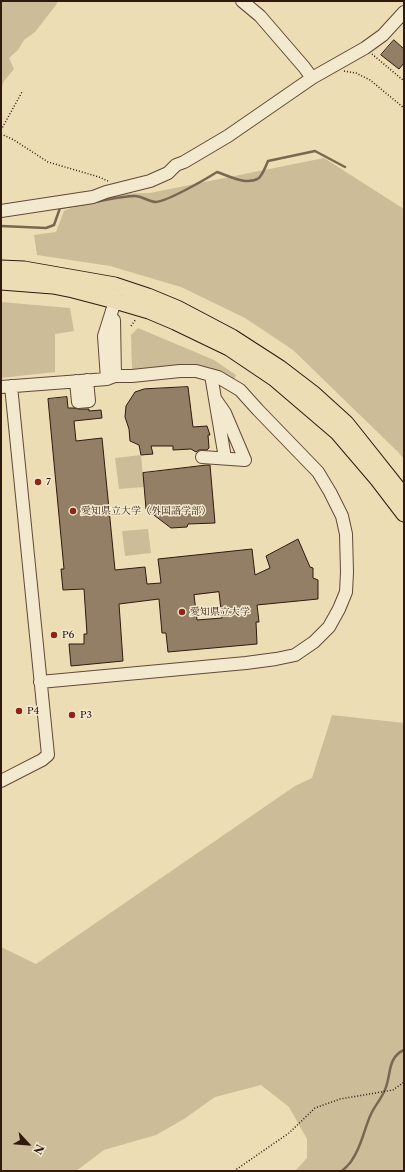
<!DOCTYPE html>
<html>
<head>
<meta charset="utf-8">
<style>
	body { margin:0 }
	#map { position:relative; width:405px; height:1172px; overflow:hidden; background:#edddb4; font-family:"Libre Caslon Text",serif }
	canvas { display:block }
	.frame { position:absolute; inset:0; border:2px solid #311910; pointer-events:none }
	.north { position:absolute; left:8px; top:1124px; width:40px; height:40px; -webkit-text-stroke:3px #f3e9ce; paint-order:stroke; rotate:116deg; font-size:11px; font-weight:700; line-height:16px; text-align:center; color:#311910 }
	.north::after { content:''; display:block; margin:auto; width:14px; height:18px; background:#311910; clip-path:polygon(50% 0,100% 100%,50% 72%,0 100%) }
</style>
</head>
<body>
<div id="map">
<canvas width="405" height="1172"></canvas>
<div class="frame"></div>
<div class="north">N</div>
</div>
<script>
const ctx = document.querySelector('canvas').getContext('2d');
ctx.lineJoin = 'round';
function paint(path, color) { ctx.fillStyle = color; ctx.fill(path, 'evenodd'); }
function strokePath(path, color, width, dash) { ctx.strokeStyle = color; ctx.lineWidth = width; ctx.lineCap = dash ? 'butt' : 'round'; ctx.setLineDash(dash || []); ctx.stroke(path); }
function label(font, color, halo, rows, align = 'center') {
  ctx.font = font + ' "Libre Caslon Text","Noto Serif JP",serif'; ctx.lineWidth = 3; ctx.setLineDash([]); ctx.textBaseline = 'middle'; ctx.strokeStyle = halo; ctx.fillStyle = color; for (const [text, x, y, turn = 0] of rows) {
    ctx.save(); ctx.translate(x, y); ctx.rotate((+turn || 0) * Math.PI / 180); ctx.textAlign = isNaN(turn) ? turn : align; if (halo) ctx.strokeText(text, 0, 0); ctx.fillText(text, 0, 0); ctx.restore();
  }
}
const green = new Path2D(`
	M 1,1 L 58,1 L 56,5 L 35,32 L 24,40 L 18,50 L 9,58 L 14,69 L 4,81 L 1,89 Z
	M 324,158 L 404,209 L 404,459 L 398,452 L 293,350 L 245,318 L 181,287 L 110,266 L 37,255 L 34,235 L 56,232 L 64,211 L 105,194 L 150,193 Z
	M 1,302 L 70,308 L 74,331 L 55,334 L 55,372 L 1,378 Z
	M 138,328 L 214,360 L 236,375 L 234,380 L 195,366 L 132,370 L 131,335 Z
	M 141,455 L 144,487 L 119,489 L 115,458 Z
	M 148,529 L 151,553 L 125,556 L 122,531 Z
	M 332,715 L 404,723 L 404,1171 L 295,1171 L 307,1158 L 307,1139 L 289,1107 L 261,1085 L 215,1097 L 184,1119 L 156,1135 L 104,1150 L 76,1171 L 1,1171 L 1,947 L 36,964 L 295,786 L 312,778 Z`);
const stream = new Path2D(`
	M 95,202 C 108,200 121,196 135,196 C 142,196 149,202 156,202 C 168,201 206,179 217,172 C 229,176 247,186 259,178 C 263,174 266,166 268,161 L 315,151 L 345,167
	M 1,226 L 46,228 L 54,225 L 60,208 L 90,203
	M 342,1171 C 345,1168 350,1164 352,1160 C 362,1146 364,1129 371,1114 C 375,1105 383,1097 386,1087 C 391,1073 388,1057 404,1050`);
const building = new Path2D(`
	M 394,40 L 404,49 L 404,63 L 399,69 L 381,55 Z
	M 188,387 L 193,427 L 207,426 L 210,435 L 208,435 L 209,448 L 207,450 L 199,450 L 196,452 L 191,449 L 173,450 L 173,446 L 151,446 L 153,454 L 141,455 L 139,445 L 130,441 L 129,429 L 125,417 L 126,406 L 135,392 L 144,389 Z
	M 67,397 L 68,408 L 73,408 L 79,409 L 89,409 L 89,411 L 101,410 L 102,418 L 74,421 L 76,441 L 102,438 L 115,570 L 145,567 L 147,584 L 161,583 L 158,559 L 252,549 L 255,575 L 270,568 L 266,556 L 298,539 L 310,567 L 313,568 L 313,578 L 318,580 L 318,599 L 257,605 L 259,622 L 256,622 L 257,644 L 168,652 L 166,633 L 162,633 L 159,599 L 119,604 L 123,661 L 71,666 L 69,644 L 84,644 L 84,634 L 87,634 L 84,589 L 63,590 L 61,569 L 64,569 L 48,399 ZM 219,592 L 222,618 L 197,620 L 194,595 Z
	M 207,465 L 210,465 L 215,523 L 188,524 L 187,527 L 171,528 L 146,509 L 143,473 Z`);
const path = new Path2D(`
	M 372,54 L 404,81
	M 344,71 L 356,73 L 370,80 L 404,108
	M 1,130 L 22,92
	M 1,134 L 14,140 L 48,162 L 99,177 L 108,181
	M 131,326 L 136,319
	M 234,1171 L 289,1133 L 315,1108 L 340,1099 L 393,1090 L 404,1082`);
const minor = new Path2D(`
	M 242,1 L 260,16 L 304,67 L 312,78
	M 1,211 L 93,197 L 106,192 L 150,181 L 168,173 L 176,165 L 184,162 L 228,136 L 312,78 L 365,48 L 383,35 L 404,12
	M 114,320 L 115,376
	M 211,375 L 225,458
	M 107,379 L 104,336 L 115,301 L 115,294
	M 76,381 L 78,402 L 89,401 L 87,380
	M 1,387 L 107,379 L 115,376 L 132,376 L 180,371 L 196,371 L 218,377 L 240,390 L 258,410 L 318,472 L 330,492 L 342,516 L 346,534 L 347,572 L 346,592 L 339,609 L 329,627 L 314,642 L 295,655 L 276,659 L 246,663 L 40,682
	M 202,457 L 245,460 L 225,413 L 216,400
	M 1,781 L 42,760 L 48,755 L 11,386`);
const major = new Path2D(`
	M 1,268 L 24,269 L 115,285 L 148,296 L 177,308 L 232,337 L 280,368 L 314,394 L 346,423 L 404,496
	M 1,282 L 53,286 L 73,290 L 115,301 L 149,311 L 175,322 L 229,348 L 275,379 L 337,432 L 378,480 L 404,514`);
const markers = [
	[38,482,4,"#8f2418"],
	[73,511,4,"#8f2418"],
	[182,612,4,"#8f2418"],
	[54,635,4,"#8f2418"],
	[19,711,4,"#8f2418"],
	[72,715,4,"#8f2418"]
];
const poiNames = [
	["7",46,482],
	["愛知県立大学（外国語学部）",81,511],
	["愛知県立大学",190,612],
	["P6",62,635],
	["P4",27,711],
	["P3",80,715]
];
paint(green, '#cdbc98');
strokePath(stream, '#7b6651', 2.5);
paint(building, '#937f65');
strokePath(building, '#311910', 1);
strokePath(minor, '#604a39', 14);
strokePath(major, '#311910', 17);
strokePath(path, '#311910', 1.5, [1, 2]);
strokePath(minor, '#f3e9ce', 12);
strokePath(major, '#edddb4', 15);
for (const [x, y, r, color] of markers) { const dot = new Path2D(); dot.arc(x, y, r, 0, 2 * Math.PI); ctx.fillStyle = color; ctx.fill(dot); strokePath(dot, '#f3e9ce', 1.5); }
label('10px', '#311910', '#f3e9ce', poiNames, 'left');
</script>
</body>
</html>
